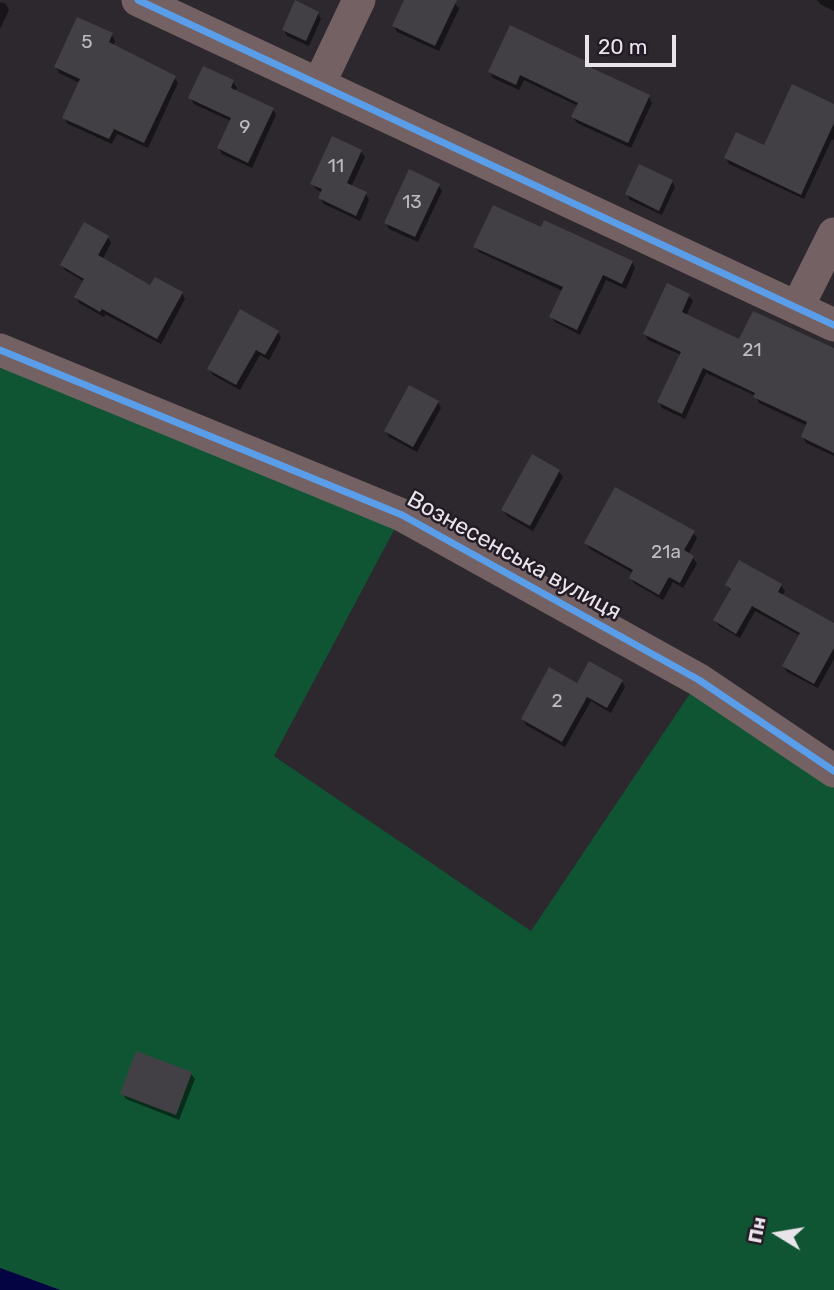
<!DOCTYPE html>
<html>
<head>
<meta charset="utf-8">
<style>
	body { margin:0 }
	#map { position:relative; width:834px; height:1290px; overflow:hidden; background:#2c282d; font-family:Rubik,sans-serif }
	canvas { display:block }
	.north { position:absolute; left:743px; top:1199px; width:70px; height:70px; -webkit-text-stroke:5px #231c26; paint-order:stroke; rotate:281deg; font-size:19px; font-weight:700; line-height:28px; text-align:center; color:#e9e3ea }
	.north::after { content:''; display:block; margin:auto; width:24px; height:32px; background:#e9e3ea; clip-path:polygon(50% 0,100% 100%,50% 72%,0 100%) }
	.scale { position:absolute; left:585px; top:35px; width:91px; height:32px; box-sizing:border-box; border:4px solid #e9e3ea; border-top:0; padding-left:9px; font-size:21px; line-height:24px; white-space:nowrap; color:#e9e3ea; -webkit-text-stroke:5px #231c26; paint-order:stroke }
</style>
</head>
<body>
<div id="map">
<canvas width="834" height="1290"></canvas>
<div class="north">Пн</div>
<div class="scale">20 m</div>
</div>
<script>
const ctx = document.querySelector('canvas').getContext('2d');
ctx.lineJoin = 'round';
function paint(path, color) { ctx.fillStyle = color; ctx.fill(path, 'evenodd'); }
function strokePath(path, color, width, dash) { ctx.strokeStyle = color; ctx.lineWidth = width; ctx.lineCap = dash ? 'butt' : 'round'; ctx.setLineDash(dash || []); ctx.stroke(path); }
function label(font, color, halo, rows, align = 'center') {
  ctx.font = font + ' Rubik,sans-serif'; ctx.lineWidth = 5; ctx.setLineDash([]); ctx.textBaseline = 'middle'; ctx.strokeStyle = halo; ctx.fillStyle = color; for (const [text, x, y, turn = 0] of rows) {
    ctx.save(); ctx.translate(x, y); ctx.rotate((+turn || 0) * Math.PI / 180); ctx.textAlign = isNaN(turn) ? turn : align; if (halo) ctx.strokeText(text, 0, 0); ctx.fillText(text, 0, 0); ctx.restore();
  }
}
const green = new Path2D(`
	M 0,350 L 402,515 L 274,756 L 531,931 L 699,680 L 834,771 L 834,1290 L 60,1290 L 0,1268 Z`);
const water = new Path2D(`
	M 0,1268 L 60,1290 L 0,1290 Z`);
const shadow = new Path2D(`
	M 406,0 L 453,0 L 459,9 L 439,51 L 397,32 L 394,26 Z
	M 817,0 L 834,0 L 834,11 L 820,4 Z
	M 0,2 L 6,4 L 9,10 L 0,29 Z
	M 318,13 L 321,19 L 309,46 L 287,36 L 284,30 Z
	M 112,35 L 115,41 L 113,46 L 174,77 L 178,83 L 148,148 L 117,134 L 112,144 L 68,124 L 64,118 L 80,83 L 59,73 L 56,67 Z
	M 593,66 L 596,72 L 649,97 L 652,103 L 631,148 L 577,123 L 573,117 L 578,106 L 524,80 L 519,90 L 493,78 L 490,72 Z
	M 233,82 L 237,88 L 235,91 L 273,109 L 276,115 L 252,168 L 222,154 L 219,148 L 231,121 L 194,104 L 190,98 Z
	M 834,105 L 834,140 L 832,139 L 804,199 L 729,164 L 726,158 L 765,147 Z
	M 361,151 L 365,157 L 351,187 L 366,194 L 369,200 L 360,221 L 324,204 L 320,198 L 323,193 L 316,189 L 312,183 Z
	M 672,181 L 675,187 L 662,215 L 630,200 L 627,194 Z
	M 438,185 L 442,191 L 418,242 L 389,229 L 386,223 Z
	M 542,230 L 632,262 L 635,268 L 626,289 L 606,280 L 580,335 L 555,322 L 551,317 L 563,291 L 479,252 L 475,247 Z
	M 108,237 L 111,243 L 103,258 L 151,287 L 182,293 L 185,299 L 161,344 L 105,314 L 104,317 L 79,303 L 76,297 L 85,282 L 65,270 L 62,265 Z
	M 689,296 L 693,301 L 686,316 L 740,341 L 834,366 L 834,456 L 806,443 L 803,437 L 808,426 L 759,403 L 756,396 L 706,373 L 685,419 L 662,408 L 659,402 L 681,355 L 648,340 L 645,334 Z
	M 278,332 L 281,338 L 269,360 L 260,355 L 240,390 L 213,375 L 209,369 Z
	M 438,402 L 441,408 L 417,452 L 389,437 L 386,431 Z
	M 559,471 L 563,477 L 533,531 L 507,516 L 503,510 Z
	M 693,532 L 697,538 L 688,555 L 693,558 L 697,564 L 683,588 L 673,582 L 663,600 L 634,583 L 631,578 L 633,573 L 590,549 L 586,543 Z
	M 727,585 L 781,585 L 785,591 L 782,596 L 834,625 L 834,659 L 818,688 L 787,672 L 784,666 L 801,636 L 755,611 L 740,638 L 719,626 L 715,620 L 731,592 Z
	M 622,681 L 625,687 L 611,713 L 591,701 L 565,747 L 526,725 L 523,719 L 577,685 Z
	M 191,1074 L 195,1079 L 179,1120 L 126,1099 L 122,1093 Z`);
const building = new Path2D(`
	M 295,0 L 319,12 L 306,41 L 282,30 Z
	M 404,0 L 457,0 L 435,46 L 392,26 Z
	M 77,17 L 113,33 L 109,42 L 176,76 L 144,143 L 114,129 L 109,139 L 62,118 L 80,79 L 54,67 Z
	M 510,25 L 594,65 L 592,68 L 650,95 L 628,143 L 571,117 L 578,103 L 520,75 L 516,85 L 488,72 Z
	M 203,66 L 234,80 L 231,88 L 274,108 L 248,163 L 217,148 L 231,118 L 188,98 Z
	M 792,84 L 834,104 L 834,123 L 801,195 L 724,158 L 736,132 L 764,145 Z
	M 332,136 L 362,150 L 347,183 L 367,192 L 356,216 L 318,198 L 322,189 L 310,184 Z
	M 639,164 L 673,180 L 659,211 L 625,194 Z
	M 409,169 L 440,184 L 415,237 L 384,223 Z
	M 493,205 L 541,227 L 544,220 L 633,261 L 622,284 L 603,275 L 577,330 L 549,317 L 563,287 L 473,247 Z
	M 84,222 L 109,236 L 98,255 L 150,285 L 155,277 L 183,292 L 157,339 L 102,309 L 100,312 L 74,297 L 84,279 L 60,265 Z
	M 667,283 L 690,294 L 682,312 L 739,339 L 753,311 L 834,348 L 834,453 L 801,437 L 807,422 L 753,397 L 755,393 L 703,368 L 682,414 L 657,402 L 681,352 L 643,334 Z
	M 240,309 L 279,331 L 265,355 L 256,350 L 236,385 L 207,369 Z
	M 409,385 L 439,401 L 413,447 L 384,431 Z
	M 532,454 L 560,470 L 530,526 L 501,510 Z
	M 615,487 L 695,531 L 684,550 L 694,556 L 680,583 L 669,577 L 659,595 L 629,578 L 633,570 L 584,543 Z
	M 739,560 L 782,584 L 778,592 L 834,623 L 834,648 L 814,684 L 782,666 L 800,633 L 752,606 L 736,634 L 713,620 L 731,589 L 725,585 Z
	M 589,661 L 623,680 L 607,708 L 587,697 L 562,742 L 521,719 L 549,667 L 577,683 Z
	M 136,1051 L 192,1072 L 176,1115 L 120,1094 Z`);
const minor = new Path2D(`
	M 138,0 L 834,325
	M 319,84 L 359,0
	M 797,308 L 834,234
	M 0,350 L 402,515 L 699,680 L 834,771`);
const cycleway = new Path2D(`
	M 138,0 L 834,325
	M 0,350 L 402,515 L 699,680 L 834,771`);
const numberNames = [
	["5",87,43],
	["9",245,128],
	["11",336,167],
	["13",412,203],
	["21",752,351],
	["21а",666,553],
	["2",557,702]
];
const streetNames = [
	["Вознесенська вулиця",514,556,29]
];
paint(green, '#0f5533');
paint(water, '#040443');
paint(shadow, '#0007');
paint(building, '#434045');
strokePath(minor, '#736163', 33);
strokePath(cycleway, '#5a9eea', 7);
label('19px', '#c0bac1', null, numberNames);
label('23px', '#e9e3ea', '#231c26', streetNames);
</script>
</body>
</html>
